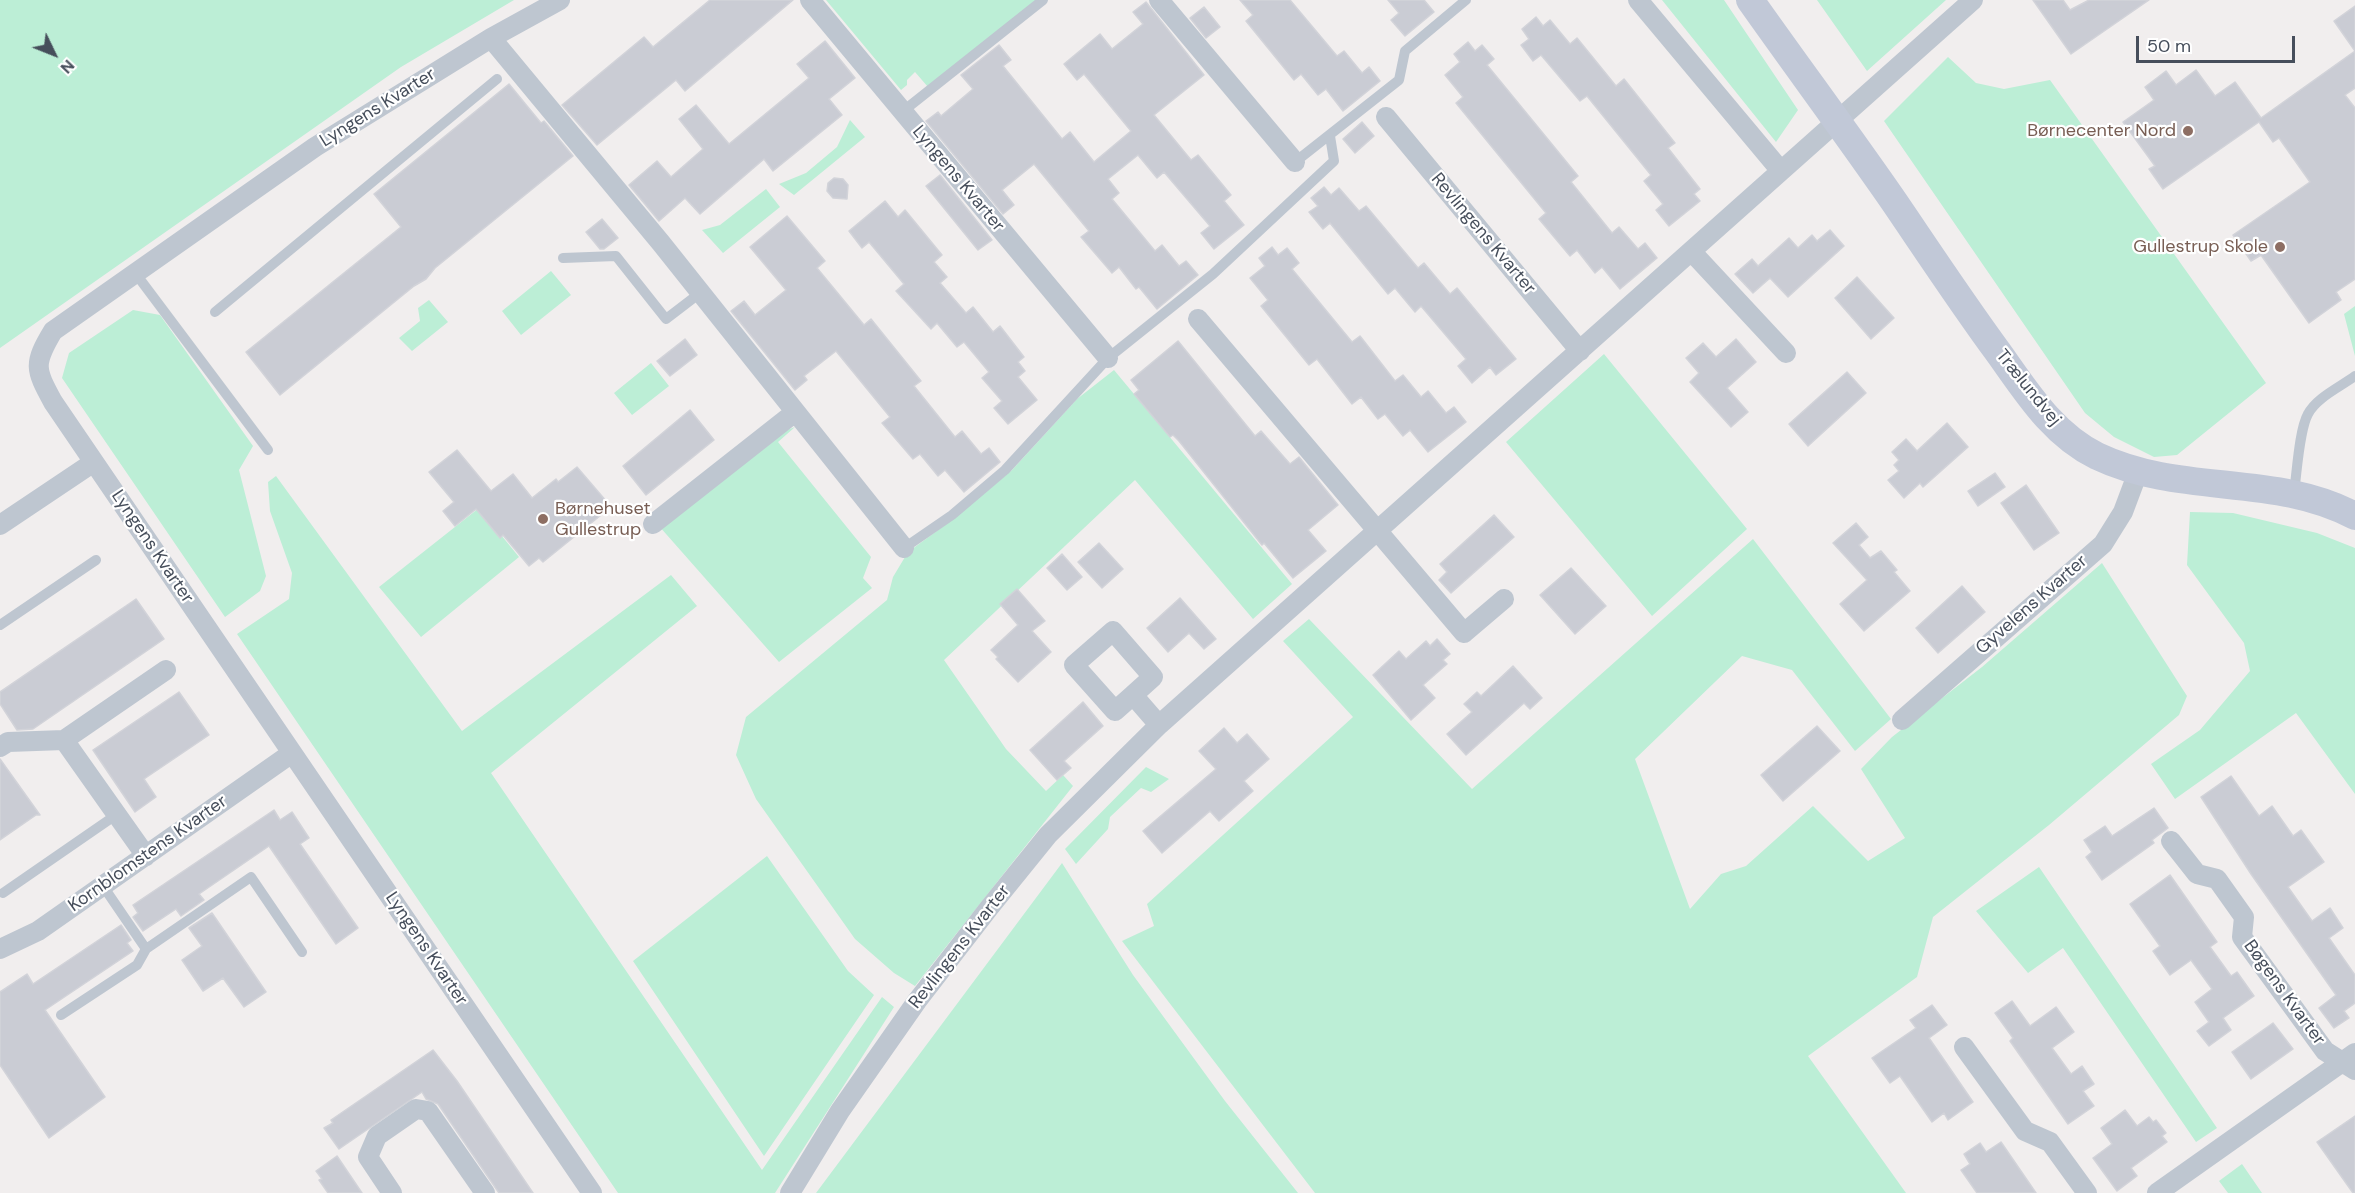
<!DOCTYPE html>
<html>
<head>
<meta charset="utf-8">
<style>
	body { margin:0 }
	#map { position:relative; width:2355px; height:1193px; overflow:hidden; background:#f1eeee; font-family:"DM Sans",sans-serif }
	canvas { display:block }
	.north { position:absolute; left:24px; top:24px; width:60px; height:60px; -webkit-text-stroke:4px #fff; paint-order:stroke; rotate:133deg; font-size:16px; font-weight:700; line-height:24px; text-align:center; color:#464e5b }
	.north::after { content:''; display:block; margin:auto; width:21px; height:27px; background:#464e5b; clip-path:polygon(50% 0,100% 100%,50% 72%,0 100%) }
	.scale { position:absolute; left:2136px; top:36px; width:159px; height:27px; box-sizing:border-box; border:3px solid #464e5b; border-top:0; padding-left:8px; font-size:18px; line-height:21px; white-space:nowrap; color:#464e5b; -webkit-text-stroke:4px #fff; paint-order:stroke }
</style>
</head>
<body>
<div id="map">
<canvas width="2355" height="1193"></canvas>
<div class="north">N</div>
<div class="scale">50 m</div>
</div>
<script>
const ctx = document.querySelector('canvas').getContext('2d');
ctx.lineJoin = 'round';
function paint(path, color) { ctx.fillStyle = color; ctx.fill(path, 'evenodd'); }
function strokePath(path, color, width, dash) { ctx.strokeStyle = color; ctx.lineWidth = width; ctx.lineCap = dash ? 'butt' : 'round'; ctx.setLineDash(dash || []); ctx.stroke(path); }
function label(font, color, halo, rows, align = 'center') {
  ctx.font = font + ' "DM Sans",sans-serif'; ctx.lineWidth = 4.5; ctx.setLineDash([]); ctx.textBaseline = 'middle'; ctx.strokeStyle = halo; ctx.fillStyle = color; for (const [text, x, y, turn = 0] of rows) {
    ctx.save(); ctx.translate(x, y); ctx.rotate((+turn || 0) * Math.PI / 180); ctx.textAlign = isNaN(turn) ? turn : align; if (halo) ctx.strokeText(text, 0, 0); ctx.fillText(text, 0, 0); ctx.restore();
  }
}
const green = new Path2D(`
	M 0,0 L 514,0 L 401,67 L 0,348 Z
	M 826,0 L 1036,0 L 928,87 L 915,72 L 907,80 L 907,85 L 901,90 Z
	M 1662,0 L 1724,0 L 1798,110 L 1776,142 Z
	M 1817,0 L 1946,0 L 1867,71 Z
	M 1948,57 L 1976,83 L 2004,89 L 2050,80 L 2266,383 L 2177,455 L 2154,457 L 2114,437 L 2085,413 L 1884,121 Z
	M 850,120 L 865,137 L 794,195 L 779,184 L 806,173 L 837,147 Z
	M 766,189 L 780,207 L 723,253 L 702,230 L 720,225 Z
	M 551,271 L 571,295 L 521,335 L 502,311 Z
	M 429,300 L 448,322 L 412,351 L 399,338 L 420,321 L 418,308 Z
	M 2355,306 L 2355,356 L 2344,314 Z
	M 133,310 L 160,315 L 253,446 L 239,470 L 266,576 L 260,591 L 225,617 L 62,378 L 69,353 Z
	M 1604,354 L 1747,529 L 1652,616 L 1506,442 Z
	M 651,363 L 669,386 L 632,415 L 614,393 Z
	M 1114,370 L 1292,584 L 1253,619 L 1135,480 L 944,660 L 1006,749 L 1046,791 L 1063,775 L 1073,786 L 915,986 L 894,973 L 855,939 L 756,799 L 736,755 L 746,717 L 887,600 L 893,577 L 908,552 L 956,517 L 1012,470 L 1077,399 Z
	M 795,427 L 778,442 L 871,557 L 863,578 L 872,588 L 779,662 L 659,526 L 779,433 Z
	M 276,476 L 462,731 L 671,575 L 697,606 L 491,773 L 762,1170 L 882,997 L 894,1007 L 775,1193 L 618,1193 L 237,634 L 289,599 L 292,573 L 270,511 L 268,482 Z
	M 479,508 L 519,557 L 421,637 L 379,587 Z
	M 2190,512 L 2233,513 L 2317,533 L 2355,548 L 2355,794 L 2296,713 L 2175,799 L 2151,764 L 2200,730 L 2250,671 L 2244,643 L 2187,565 Z
	M 1753,539 L 1891,719 L 1855,751 L 1792,670 L 1742,656 L 1635,759 L 1690,909 L 1721,874 L 1746,866 L 1813,806 L 1868,861 L 1905,838 L 1861,769 L 1892,737 L 1982,667 L 2102,563 L 2187,696 L 2179,715 L 2049,825 L 1933,917 L 1917,977 L 1808,1056 L 1906,1193 L 1315,1193 L 1122,941 L 1154,926 L 1147,904 L 1353,717 L 1283,641 L 1309,619 L 1472,789 Z
	M 1146,767 L 1169,779 L 1151,792 L 1141,788 L 1110,817 L 1108,829 L 1076,864 L 1065,849 Z
	M 767,856 L 848,971 L 874,995 L 764,1156 L 633,961 Z
	M 1062,863 L 1133,975 L 1225,1101 L 1298,1193 L 816,1193 Z
	M 2039,867 L 2217,1128 L 2196,1142 L 2063,948 L 2028,973 L 1976,911 Z
	M 2242,1164 L 2262,1193 L 2228,1193 L 2219,1181 Z`);
const building = new Path2D(`
	M 710,0 L 793,0 L 685,91 L 676,80 L 597,145 L 562,105 L 644,37 L 653,47 Z
	M 1240,0 L 1290,0 L 1337,56 L 1344,51 L 1362,73 L 1369,67 L 1380,81 L 1343,111 L 1326,89 L 1318,95 L 1301,74 L 1294,80 L 1246,21 L 1253,15 Z
	M 1388,0 L 1424,0 L 1434,12 L 1405,36 L 1391,20 L 1399,13 Z
	M 2033,0 L 2063,0 L 2070,10 L 2089,0 L 2149,0 L 2071,54 Z
	M 1146,2 L 1204,75 L 1154,115 L 1191,160 L 1198,155 L 1231,195 L 1224,201 L 1244,225 L 1214,249 L 1201,233 L 1210,226 L 1164,172 L 1157,178 L 1138,155 L 1108,179 L 1119,193 L 1112,199 L 1155,251 L 1162,245 L 1179,266 L 1186,261 L 1198,275 L 1157,309 L 1139,287 L 1136,289 L 1119,267 L 1112,273 L 1081,237 L 1089,231 L 1034,164 L 1002,190 L 1014,205 L 1003,214 L 926,121 L 938,112 L 941,116 L 973,89 L 961,75 L 999,45 L 1011,60 L 1003,66 L 1062,139 L 1070,132 L 1094,162 L 1131,131 L 1084,74 L 1077,80 L 1064,64 L 1100,34 L 1112,49 L 1143,24 L 1133,12 Z
	M 2355,6 L 2355,88 L 2345,95 L 2355,108 L 2355,279 L 2336,292 L 2341,300 L 2309,323 L 2261,255 L 2251,261 L 2233,235 L 2310,182 L 2279,138 L 2273,142 L 2259,122 L 2163,189 L 2149,169 L 2155,166 L 2123,122 L 2154,100 L 2145,87 L 2166,71 L 2176,85 L 2196,70 L 2215,96 L 2235,82 L 2261,118 L 2355,51 L 2334,21 Z
	M 1204,7 L 1220,27 L 1206,38 L 1190,18 Z
	M 1536,17 L 1543,26 L 1550,20 L 1570,44 L 1577,38 L 1616,86 L 1624,79 L 1675,143 L 1668,148 L 1700,189 L 1694,194 L 1700,201 L 1669,226 L 1656,210 L 1663,204 L 1644,181 L 1651,175 L 1587,96 L 1580,101 L 1541,55 L 1533,61 L 1521,45 L 1529,39 L 1522,29 Z
	M 825,41 L 855,78 L 829,99 L 842,115 L 773,171 L 764,159 L 700,214 L 685,198 L 659,221 L 629,185 L 657,161 L 671,177 L 703,149 L 679,119 L 696,105 L 729,144 L 809,78 L 797,64 Z
	M 1468,42 L 1475,51 L 1482,45 L 1494,59 L 1487,65 L 1578,176 L 1571,182 L 1612,233 L 1619,227 L 1638,249 L 1645,243 L 1657,258 L 1620,289 L 1602,267 L 1595,273 L 1577,250 L 1570,256 L 1539,219 L 1546,213 L 1456,103 L 1463,97 L 1445,75 L 1460,62 L 1454,54 Z
	M 509,84 L 541,123 L 544,121 L 573,156 L 435,268 L 426,279 L 414,286 L 280,395 L 246,352 L 401,227 L 374,194 Z
	M 1362,122 L 1374,136 L 1355,153 L 1343,139 Z
	M 940,175 L 992,240 L 978,250 L 926,186 Z
	M 834,178 L 843,179 L 848,185 L 847,199 L 833,198 L 827,191 L 828,183 Z
	M 1324,187 L 1331,195 L 1339,188 L 1359,211 L 1366,206 L 1418,268 L 1424,263 L 1450,294 L 1457,288 L 1516,359 L 1496,375 L 1490,367 L 1472,383 L 1458,366 L 1466,359 L 1421,306 L 1415,312 L 1395,288 L 1388,294 L 1330,223 L 1323,229 L 1309,212 L 1318,206 L 1311,198 Z
	M 885,201 L 898,217 L 905,210 L 942,255 L 934,262 L 947,277 L 940,283 L 966,313 L 973,307 L 993,332 L 1000,326 L 1024,357 L 1018,362 L 1025,371 L 1018,377 L 1037,400 L 1008,424 L 994,408 L 1002,401 L 982,378 L 989,372 L 964,342 L 957,347 L 937,323 L 931,329 L 896,291 L 904,284 L 869,242 L 862,248 L 849,231 Z
	M 787,216 L 825,261 L 817,268 L 864,325 L 871,319 L 921,381 L 914,386 L 955,437 L 962,431 L 981,454 L 989,448 L 1000,462 L 964,492 L 945,470 L 938,476 L 920,454 L 913,459 L 882,423 L 890,417 L 836,351 L 804,376 L 807,380 L 795,390 L 731,311 L 744,301 L 755,315 L 786,290 L 750,247 Z
	M 602,219 L 618,238 L 604,249 L 600,249 L 586,232 Z
	M 1830,230 L 1844,246 L 1788,297 L 1770,278 L 1753,293 L 1735,274 L 1752,259 L 1758,266 L 1789,238 L 1798,248 L 1812,235 L 1817,241 Z
	M 1272,247 L 1278,255 L 1287,248 L 1299,263 L 1292,269 L 1352,342 L 1360,336 L 1395,381 L 1403,375 L 1421,397 L 1428,391 L 1446,413 L 1454,407 L 1466,422 L 1428,452 L 1410,430 L 1403,436 L 1385,414 L 1378,419 L 1361,397 L 1352,404 L 1317,359 L 1309,365 L 1261,306 L 1268,300 L 1250,278 L 1265,266 L 1259,258 Z
	M 1857,277 L 1894,318 L 1871,339 L 1835,298 Z
	M 685,339 L 697,355 L 670,376 L 657,361 Z
	M 1736,339 L 1756,362 L 1727,388 L 1748,412 L 1731,427 L 1690,382 L 1699,373 L 1686,358 L 1703,343 L 1716,357 Z
	M 1178,341 L 1255,436 L 1261,431 L 1290,464 L 1299,457 L 1338,505 L 1308,530 L 1326,551 L 1293,578 L 1264,543 L 1262,545 L 1179,441 L 1173,435 L 1170,437 L 1134,394 L 1139,390 L 1131,380 Z
	M 1847,372 L 1866,393 L 1808,446 L 1789,424 Z
	M 690,410 L 714,440 L 646,495 L 623,466 Z
	M 1947,423 L 1968,447 L 1923,487 L 1920,483 L 1904,498 L 1888,480 L 1899,471 L 1894,465 L 1899,460 L 1892,452 L 1906,439 L 1917,451 Z
	M 457,450 L 491,491 L 513,474 L 532,498 L 556,479 L 558,482 L 577,467 L 607,502 L 602,506 L 606,511 L 543,562 L 539,558 L 529,566 L 503,535 L 500,538 L 476,509 L 455,526 L 443,511 L 454,502 L 429,472 Z
	M 1995,473 L 2005,487 L 1978,506 L 1968,491 Z
	M 2026,485 L 2059,533 L 2034,550 L 2001,503 Z
	M 1494,515 L 1514,537 L 1451,593 L 1439,580 L 1447,572 L 1440,564 Z
	M 1856,523 L 1868,537 L 1859,545 L 1870,558 L 1881,551 L 1897,570 L 1894,572 L 1910,591 L 1864,631 L 1840,604 L 1867,580 L 1833,543 Z
	M 1099,543 L 1123,569 L 1102,588 L 1078,562 Z
	M 1062,554 L 1082,577 L 1067,590 L 1047,568 Z
	M 1571,568 L 1606,606 L 1575,634 L 1540,595 Z
	M 1962,586 L 1985,612 L 1938,653 L 1916,628 Z
	M 1017,589 L 1045,621 L 1032,631 L 1051,652 L 1018,682 L 996,659 L 998,657 L 991,650 L 1018,625 L 1000,604 Z
	M 1180,598 L 1216,639 L 1204,649 L 1189,633 L 1168,652 L 1147,628 Z
	M 136,599 L 164,639 L 33,729 L 17,730 L 0,704 L 0,692 Z
	M 1437,639 L 1450,654 L 1443,660 L 1447,664 L 1423,685 L 1435,698 L 1411,720 L 1373,675 L 1399,651 L 1406,659 L 1426,641 L 1430,646 Z
	M 1513,666 L 1542,698 L 1530,709 L 1524,703 L 1466,755 L 1447,734 L 1472,712 L 1464,704 L 1477,692 L 1481,696 Z
	M 179,692 L 209,735 L 144,779 L 156,797 L 135,812 L 93,750 Z
	M 1083,702 L 1103,726 L 1064,761 L 1071,768 L 1057,780 L 1030,750 Z
	M 1817,726 L 1840,751 L 1783,801 L 1761,775 Z
	M 1224,728 L 1237,743 L 1247,734 L 1269,759 L 1244,781 L 1253,791 L 1219,821 L 1210,811 L 1162,853 L 1143,831 L 1216,769 L 1199,751 Z
	M 0,759 L 40,815 L 36,815 L 0,840 Z
	M 2231,776 L 2259,816 L 2272,806 L 2293,836 L 2301,830 L 2324,862 L 2288,887 L 2312,921 L 2330,908 L 2343,928 L 2329,938 L 2355,975 L 2355,1003 L 2344,1011 L 2349,1018 L 2334,1028 L 2319,1008 L 2336,995 L 2251,874 L 2201,797 Z
	M 2154,808 L 2168,828 L 2152,840 L 2154,843 L 2102,880 L 2086,857 L 2092,852 L 2084,840 L 2105,826 L 2112,836 Z
	M 274,810 L 280,820 L 292,812 L 309,838 L 300,844 L 358,928 L 336,944 L 269,846 L 199,894 L 204,900 L 181,916 L 176,909 L 143,931 L 133,917 L 138,913 L 133,905 Z
	M 2170,875 L 2217,942 L 2210,947 L 2231,976 L 2237,972 L 2254,996 L 2223,1018 L 2231,1030 L 2209,1046 L 2197,1031 L 2209,1022 L 2195,1002 L 2212,989 L 2191,960 L 2170,975 L 2153,951 L 2160,946 L 2130,904 Z
	M 212,913 L 266,992 L 244,1007 L 223,978 L 203,991 L 182,960 L 202,946 L 189,928 Z
	M 121,925 L 131,940 L 127,943 L 133,951 L 45,1010 L 105,1097 L 49,1138 L 0,1065 L 0,992 L 27,974 L 33,984 Z
	M 2012,1001 L 2030,1026 L 2056,1007 L 2074,1032 L 2052,1048 L 2071,1074 L 2082,1066 L 2094,1084 L 2083,1091 L 2094,1106 L 2068,1124 L 2010,1041 L 2013,1038 L 1995,1013 Z
	M 1932,1005 L 1947,1025 L 1929,1038 L 1973,1102 L 1948,1120 L 1944,1113 L 1932,1122 L 1900,1076 L 1890,1083 L 1872,1058 L 1916,1028 L 1910,1020 Z
	M 2273,1023 L 2293,1049 L 2251,1079 L 2232,1052 Z
	M 433,1050 L 457,1081 L 533,1193 L 499,1193 L 438,1104 L 426,1099 L 422,1092 L 339,1149 L 324,1128 L 333,1123 L 331,1120 Z
	M 2125,1110 L 2137,1126 L 2149,1117 L 2153,1122 L 2156,1120 L 2166,1133 L 2162,1136 L 2167,1142 L 2131,1168 L 2137,1176 L 2117,1191 L 2093,1158 L 2112,1144 L 2101,1128 Z
	M 2355,1116 L 2355,1193 L 2353,1193 L 2317,1142 Z
	M 2001,1142 L 2036,1193 L 1977,1193 L 1961,1170 L 1970,1164 L 1964,1154 L 1980,1143 L 1986,1152 Z
	M 337,1156 L 362,1193 L 328,1193 L 319,1180 L 322,1179 L 316,1171 Z`);
const lane = new Path2D(`
	M 902,112 L 1043,0
	M 1295,162 L 1399,80 L 1405,51 L 1466,0
	M 563,258 L 616,256 L 666,319 L 700,293
	M 136,274 L 268,450
	M 215,312 L 497,79
	M 2294,492 C 2297,473 2299,430 2308,414 C 2316,398 2340,387 2355,376
	M 904,548 L 952,515 L 1005,470 L 1108,358 L 1213,274 L 1334,161 L 1330,136
	M 0,625 L 96,560
	M 103,886 L 146,949 L 251,877 L 302,952
	M 3,893 L 116,815
	M 61,1015 L 137,965 L 146,949`);
const street = new Path2D(`
	M 560,0 L 491,38 L 315,147 L 53,331 C 33,364 35,369 53,402 L 592,1193
	M 810,0 L 1108,358
	M 1159,0 L 1295,162
	M 1638,0 L 1781,171
	M 491,38 L 661,243 L 904,548
	M 1386,117 L 1580,351
	M 1691,251 L 1786,353
	M 1198,319 L 1464,633 L 1504,599
	M 653,524 L 794,413
	M 0,525 L 94,462
	M 1133,695 L 1153,677 L 1113,631 L 1074,665 L 1115,711 L 1133,695 L 1159,725
	M 1902,720 L 2103,544 L 2123,512 L 2138,472
	M 64,740 L 146,856
	M 0,747 L 8,742 L 64,740 L 166,670
	M 2171,841 L 2197,874 L 2217,879 L 2244,917 L 2242,937 L 2325,1051 L 2355,1070
	M 0,949 L 38,931 L 292,753
	M 1964,1047 L 2025,1131 L 2050,1142 L 2087,1193
	M 392,1193 L 368,1157 L 377,1136 L 416,1109 L 428,1111 L 485,1193
	M 790,1193 L 840,1111 L 917,1001 L 989,908 L 1048,835 L 1159,725 L 1973,0
	M 2157,1193 L 2355,1053`);
const secondary = new Path2D(`
	M 1750,0 C 1798,68 1848,135 1895,203 C 1929,253 1962,303 1998,352 C 2026,391 2052,434 2097,456 C 2181,496 2275,473 2355,516`);
const markers = [
	[2188,131,6,"#8d6e63"],
	[2280,247,6,"#8d6e63"],
	[543,519,6,"#8d6e63"]
];
const streetNames = [
	["Lyngens Kvarter",378,108,-32],
	["Lyngens Kvarter",958,179,50],
	["Revlingens Kvarter",1483,234,50],
	["Trælundvej",2028,388,51],
	["Lyngens Kvarter",152,547,56],
	["Gyvelens Kvarter",2032,605,-41],
	["Kornblomstens Kvarter",148,854,-35],
	["Revlingens Kvarter",960,947,-52],
	["Lyngens Kvarter",426,949,56],
	["Bøgens Kvarter",2284,993,54]
];
const educationNames = [
	["Børnecenter Nord",2176,131],
	["Gullestrup Skole",2268,247],
	["Børnehuset",555,509,"left"],
	["Gullestrup",555,530,"left"]
];
paint(green, '#bceed6');
paint(building, '#caccd4');
strokePath(building, '#d2d3d9', 1.5);
strokePath(lane, '#bec6d0', 10);
strokePath(street, '#bec6d0', 20);
strokePath(secondary, '#c1c8d7', 28);
for (const [x, y, r, color] of markers) { const dot = new Path2D(); dot.arc(x, y, r, 0, 2 * Math.PI); ctx.fillStyle = color; ctx.fill(dot); strokePath(dot, '#fff', 2); }
label('18px', '#464e5b', '#fff', streetNames);
label('18px', '#785e54', '#fff', educationNames, 'right');
</script>
</body>
</html>
